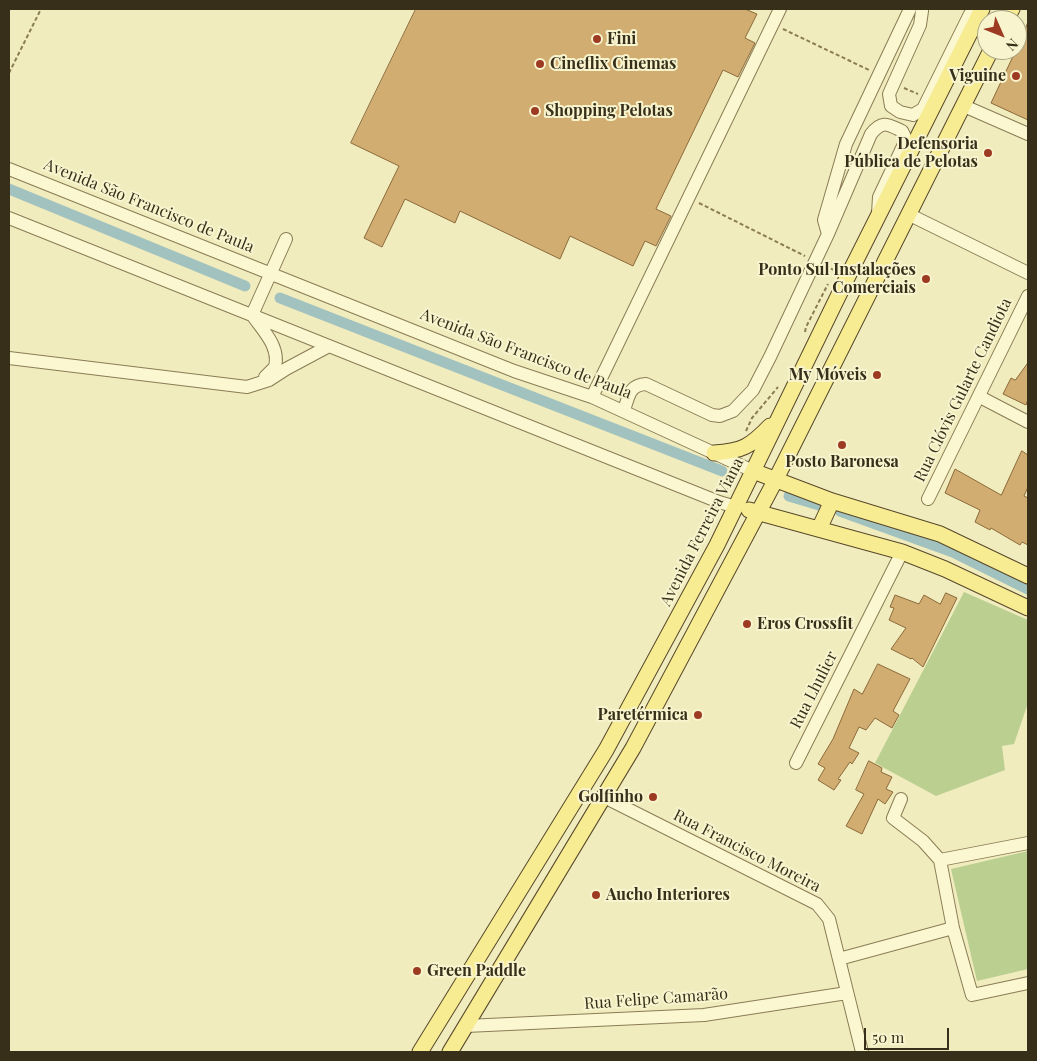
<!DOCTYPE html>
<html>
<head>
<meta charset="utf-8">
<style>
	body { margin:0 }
	#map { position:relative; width:1037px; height:1061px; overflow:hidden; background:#f1ecbe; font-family:"Playfair Display",serif }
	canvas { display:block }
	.frame { position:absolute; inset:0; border:10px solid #382f1b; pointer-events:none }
	.north { position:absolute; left:977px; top:10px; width:50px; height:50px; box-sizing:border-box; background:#f8f4ce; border:1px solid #aba586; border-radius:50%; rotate:134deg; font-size:14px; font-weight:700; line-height:20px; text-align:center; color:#382f1b }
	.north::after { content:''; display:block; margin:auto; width:18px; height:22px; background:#9d3a22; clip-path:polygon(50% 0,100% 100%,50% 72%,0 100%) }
	.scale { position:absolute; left:864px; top:1028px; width:85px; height:22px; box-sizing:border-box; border:2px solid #382f1b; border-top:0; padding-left:6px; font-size:15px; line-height:18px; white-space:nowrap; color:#382f1b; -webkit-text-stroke:4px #f8f4ce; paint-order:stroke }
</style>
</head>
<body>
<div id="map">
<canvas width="1037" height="1061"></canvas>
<div class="frame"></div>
<div class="north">N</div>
<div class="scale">50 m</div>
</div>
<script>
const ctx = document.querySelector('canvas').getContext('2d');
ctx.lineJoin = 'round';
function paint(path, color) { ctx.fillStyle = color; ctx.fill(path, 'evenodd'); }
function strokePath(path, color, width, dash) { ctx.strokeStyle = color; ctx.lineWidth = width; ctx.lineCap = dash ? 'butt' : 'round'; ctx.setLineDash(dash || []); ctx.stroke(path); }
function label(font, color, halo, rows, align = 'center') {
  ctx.font = font + ' "Playfair Display",serif'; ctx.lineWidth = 4; ctx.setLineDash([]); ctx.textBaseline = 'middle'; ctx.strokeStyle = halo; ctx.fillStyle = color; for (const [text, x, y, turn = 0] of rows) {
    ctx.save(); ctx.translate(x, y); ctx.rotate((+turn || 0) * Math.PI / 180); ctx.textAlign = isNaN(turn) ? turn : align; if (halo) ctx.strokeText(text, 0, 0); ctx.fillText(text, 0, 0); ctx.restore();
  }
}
const green = new Path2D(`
	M 964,592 L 1028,620 L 1028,703 L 1014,744 L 1002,746 L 1005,770 L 936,796 L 875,763 Z
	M 1028,851 L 1028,969 L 977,981 L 951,869 Z`);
const canal = new Path2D(`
	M 9,189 L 245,286
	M 280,298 L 722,471
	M 789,496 L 819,505
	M 840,511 L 953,552 L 1028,589`);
const building = new Path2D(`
	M 416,9 L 745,9 L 757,14 L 745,38 L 755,43 L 738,77 L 723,70 L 656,209 L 671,216 L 656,246 L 645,241 L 633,266 L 570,236 L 560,259 L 460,211 L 455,223 L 405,199 L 382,247 L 364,238 L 399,166 L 351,143 Z
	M 1028,22 L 1028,120 L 991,103 L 1016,50 L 1017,50 Z
	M 1028,363 L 1028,399 L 1026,405 L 1003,394 L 1011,378 L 1015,380 Z
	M 1022,451 L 1028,455 L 1028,487 L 1024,496 L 1028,498 L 1028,545 L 1022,542 L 1020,545 L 991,528 L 990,530 L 975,522 L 980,510 L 945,493 L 955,469 L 1001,495 Z
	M 946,593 L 957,598 L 923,667 L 912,658 L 911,659 L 891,649 L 906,628 L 889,620 L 894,608 L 890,607 L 895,595 L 919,604 L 924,595 L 940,604 Z
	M 878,664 L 910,679 L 893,711 L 899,715 L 892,728 L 875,718 L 866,730 L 859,727 L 849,748 L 859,753 L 852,764 L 850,762 L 838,779 L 841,780 L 834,790 L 818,780 L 825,768 L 818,764 L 833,739 L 854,689 L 862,694 Z
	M 869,761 L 882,768 L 881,772 L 892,777 L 886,789 L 893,792 L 885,804 L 878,799 L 862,834 L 846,826 L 864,794 L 856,790 Z`);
const path = new Path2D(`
	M 783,29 L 869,70
	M 9,73 L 41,9
	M 904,88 L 918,94
	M 699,203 L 805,256
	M 825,266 L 836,271
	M 805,332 L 806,327 L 828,284
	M 746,431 L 752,418 L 778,387
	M 726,492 L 733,476`);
const minor = new Path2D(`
	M 922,11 L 920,25 L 889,94 L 891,106 L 900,112 L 913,115 L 923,109 L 970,14 L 975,9
	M 964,106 L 1028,134
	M 9,169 L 514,371 L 592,397 L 753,471
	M 908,214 L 1028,273
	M 9,218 L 719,502 L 736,507
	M 828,234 L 871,134 C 882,120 887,124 902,131 L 905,137 L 904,144 L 879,197 L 878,213
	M 252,315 L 286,239
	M 253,316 C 264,332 280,347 275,367 L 265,377
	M 9,358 L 247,387 L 269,380 L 286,369 L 329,346
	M 592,397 L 780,9
	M 980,397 L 1028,422
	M 624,410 C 629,396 629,385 646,384 L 712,415 L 720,416 L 733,411 L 753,390 L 770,357 L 828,234 L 824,220 L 846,144 L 910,9
	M 928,499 L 1028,296
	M 796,763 L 902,552
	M 604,797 L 817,904 L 829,919 L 862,1052
	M 901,799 L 893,818 L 923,841 L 940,860
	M 1028,843 L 940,860 L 953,928 L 972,995 L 1028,983
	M 839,959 L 953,928
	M 466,1026 L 704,1015 L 847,993`);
const major = new Path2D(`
	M 1006,20 L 1012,9
	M 714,453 C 742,451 750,447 770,426
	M 753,471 L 832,501 L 940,534 L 1028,576
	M 749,510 L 902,552 L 945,569 L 1028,608
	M 819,529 L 832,501
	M 420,1052 L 606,750 L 717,545 L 848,276 L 982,9
	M 450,1052 L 633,748 L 775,481 L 991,50`);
const markers = [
	[597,39,5,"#9d3a22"],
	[540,64,5,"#9d3a22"],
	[1016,76,5,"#9d3a22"],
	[535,111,5,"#9d3a22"],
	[988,153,5,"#9d3a22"],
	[926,279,5,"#9d3a22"],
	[877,375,5,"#9d3a22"],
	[842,445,5,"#9d3a22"],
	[747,624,5,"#9d3a22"],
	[698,715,5,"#9d3a22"],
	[653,797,5,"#9d3a22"],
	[596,895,5,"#9d3a22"],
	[417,971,5,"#9d3a22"]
];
const poiNames = [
	["Fini",607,39],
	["Cineflix Cinemas",550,64],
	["Viguine",1006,76,"right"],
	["Shopping Pelotas",545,111],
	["Defensoria",978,144,"right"],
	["Pública de Pelotas",978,162,"right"],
	["Ponto Sul Instalações",916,270,"right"],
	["Comerciais",916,288,"right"],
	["My Móveis",867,375,"right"],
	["Posto Baronesa",842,462,"center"],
	["Eros Crossfit",757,624],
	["Paretérmica",688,715,"right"],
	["Golfinho",643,797,"right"],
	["Aucho Interiores",606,895],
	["Green Paddle",427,971]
];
const streetNames = [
	["Avenida São Francisco de Paula",149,206,22],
	["Avenida São Francisco de Paula",526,354,21],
	["Rua Clóvis Gularte Candiota",963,390,-64],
	["Avenida Ferreira Viana",702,532,-63],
	["Rua Lhulier",814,690,-63],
	["Rua Francisco Moreira",747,851,27],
	["Rua Felipe Camarão",656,999,-4]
];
paint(green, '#bbcf91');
strokePath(canal, '#a2c2bf', 11);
paint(building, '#d1ad71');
strokePath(building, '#8b6a3a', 1);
strokePath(minor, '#8a7c55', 14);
strokePath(major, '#57482a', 17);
strokePath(path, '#8a7c55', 2, [4, 2.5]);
strokePath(minor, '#fbf7d1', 12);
strokePath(major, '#f7ec92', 15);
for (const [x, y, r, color] of markers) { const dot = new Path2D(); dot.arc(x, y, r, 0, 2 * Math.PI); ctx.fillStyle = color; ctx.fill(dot); strokePath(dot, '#f8f4ce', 2); }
label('bold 16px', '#382f1b', '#f8f4ce', poiNames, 'left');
label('16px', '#382f1b', '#f8f4ce', streetNames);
</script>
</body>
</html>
